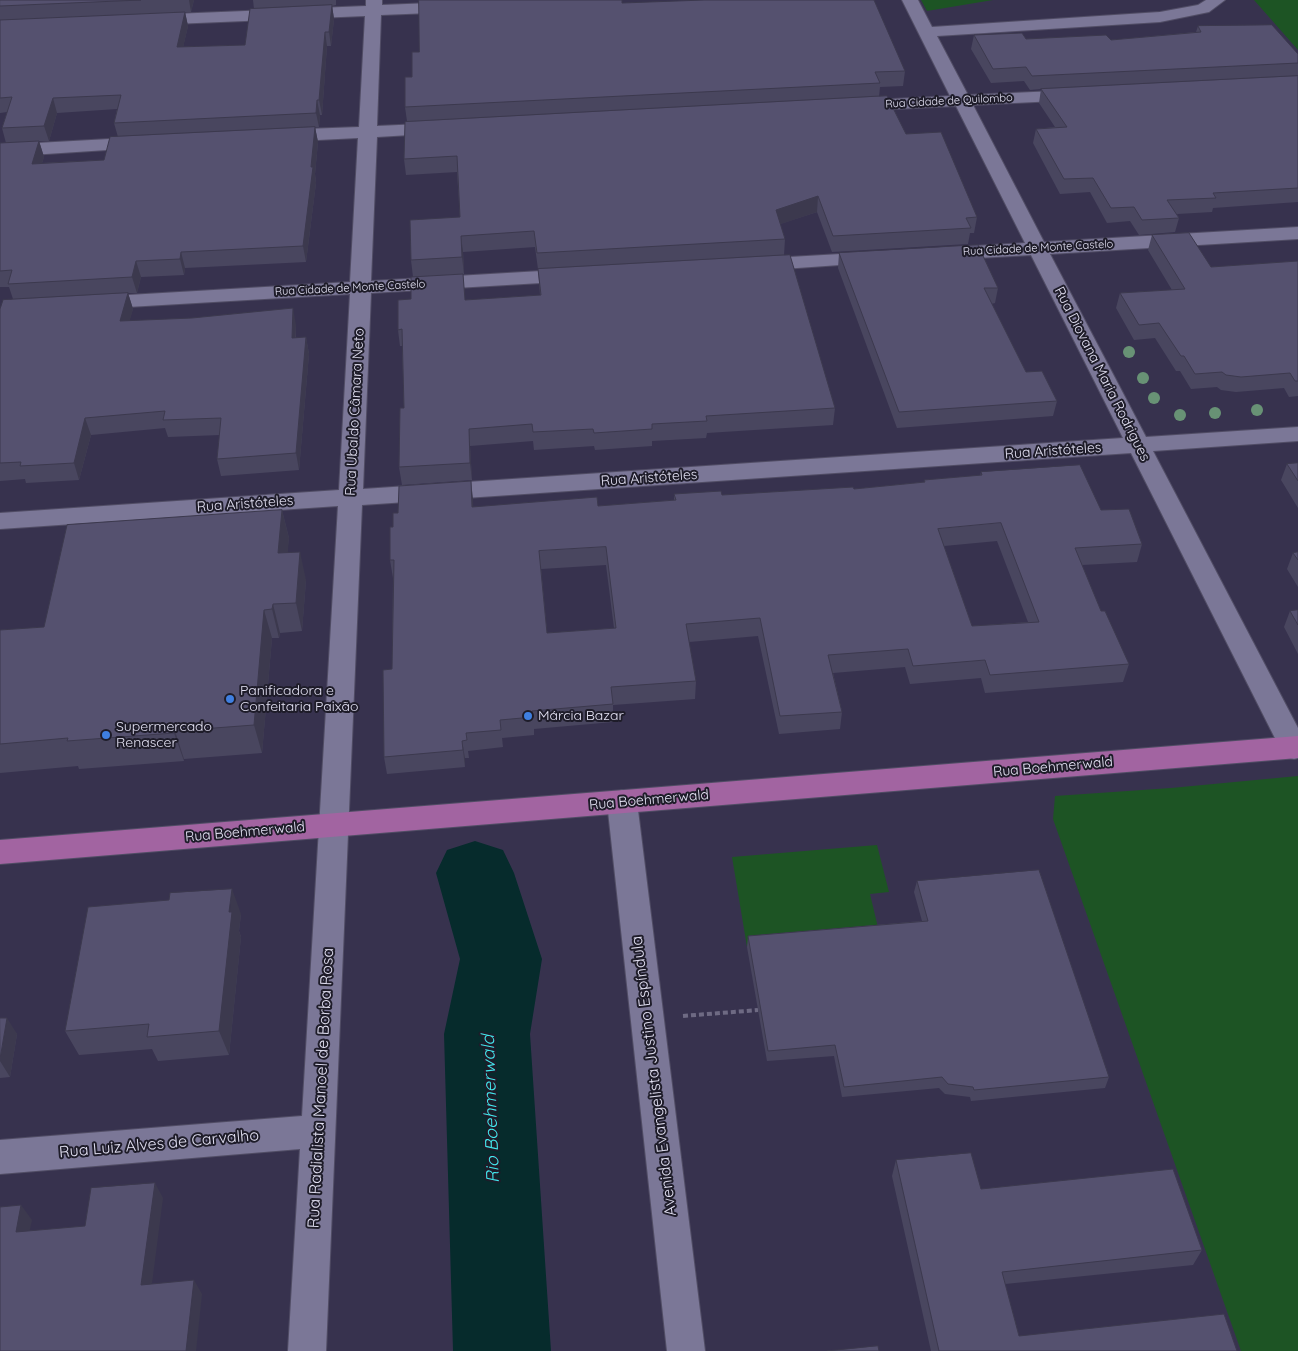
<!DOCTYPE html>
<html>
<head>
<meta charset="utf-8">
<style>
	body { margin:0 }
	canvas { display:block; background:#37324e }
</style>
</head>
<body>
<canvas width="1298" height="1351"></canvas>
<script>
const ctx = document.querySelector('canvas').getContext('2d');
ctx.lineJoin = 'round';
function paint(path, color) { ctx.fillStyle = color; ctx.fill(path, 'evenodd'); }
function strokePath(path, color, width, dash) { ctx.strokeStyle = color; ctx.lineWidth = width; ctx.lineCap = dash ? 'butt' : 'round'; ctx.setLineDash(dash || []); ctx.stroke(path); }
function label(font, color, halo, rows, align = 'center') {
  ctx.font = font + ' Quicksand,sans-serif'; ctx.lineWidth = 4; ctx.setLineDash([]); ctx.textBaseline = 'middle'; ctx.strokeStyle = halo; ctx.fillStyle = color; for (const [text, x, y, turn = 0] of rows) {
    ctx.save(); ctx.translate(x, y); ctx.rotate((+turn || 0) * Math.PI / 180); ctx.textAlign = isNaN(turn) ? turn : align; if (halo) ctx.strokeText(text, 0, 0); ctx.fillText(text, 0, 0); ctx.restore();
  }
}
const green = new Path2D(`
	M 921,0 L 993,0 L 927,11 Z
	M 1254,0 L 1298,0 L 1298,50 Z
	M 1298,776 L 1298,1351 L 1241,1351 L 1053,819 L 1055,796 L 1171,788 Z
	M 877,845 L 889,892 L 870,894 L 880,936 L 747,947 L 732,857 Z`);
const river = new Path2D(`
	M 475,841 L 503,850 L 514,873 L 542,959 L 530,1034 L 551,1351 L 453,1351 L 444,1034 L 460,959 L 436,873 L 447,850 Z`);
const path = new Path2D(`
	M 683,1016 L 758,1010`);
const minor = new Path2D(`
	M 366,0 L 382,0 L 382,5 L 456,2 L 462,4 L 464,7 L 462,10 L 456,12 L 381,15 L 377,126 L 443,123 L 449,124 L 452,128 L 449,132 L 443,133 L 377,137 L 371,281 L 575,269 L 582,271 L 585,275 L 582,279 L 575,281 L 371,293 L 363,489 L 1123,438 L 1031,255 L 942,260 L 935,258 L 932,254 L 935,250 L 942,248 L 1025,243 L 956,106 L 855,111 L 849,110 L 846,106 L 849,102 L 855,101 L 950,96 L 902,0 L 918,0 L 932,27 L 1160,12 L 1198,5 L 1206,0 L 1225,0 L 1209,12 L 1160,22 L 937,36 L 968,95 L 1077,90 L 1083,91 L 1086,95 L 1083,99 L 1077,100 L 973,105 L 1044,242 L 1298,227 L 1298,239 L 1050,254 L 1146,437 L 1298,427 L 1298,441 L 1153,451 L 1298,728 L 1298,758 L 1294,759 L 1284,756 L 1131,453 L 362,505 L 326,1351 L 288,1351 L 300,1149 L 0,1174 L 0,1140 L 302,1116 L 338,506 L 0,529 L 0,513 L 339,490 L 350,294 L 94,309 L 86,308 L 83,303 L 86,298 L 94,297 L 350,282 L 358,138 L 278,142 L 271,140 L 269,136 L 271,132 L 278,130 L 359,127 L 365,16 L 149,25 L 143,23 L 141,20 L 143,17 L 149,15 L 366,6 Z
	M 146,137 L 153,139 L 155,143 L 153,147 L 0,157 L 0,145 Z
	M 875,252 L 882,254 L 885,258 L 882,262 L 755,271 L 748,269 L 745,265 L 748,261 L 755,259 Z
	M 622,790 L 632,794 L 637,802 L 705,1351 L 667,1351 L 607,802 L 612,794 Z`);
const major = new Path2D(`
	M 1298,736 L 1298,758 L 0,864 L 0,840 Z`);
const trees = [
	[1129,352],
	[1143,378],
	[1154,398],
	[1257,410],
	[1215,413],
	[1180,415]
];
const wall = new Path2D(`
	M 0,0 L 194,0 L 191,12 L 185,12 L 188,26 L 183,47 L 245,45 L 254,9 L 253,0 L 336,0 L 336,5 L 332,6 L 334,19 L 331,46 L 327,46 L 322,115 L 320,115 L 319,127 L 315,127 L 318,142 L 315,174 L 316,183 L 306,262 L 185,268 L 184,275 L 141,277 L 137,293 L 128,293 L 133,309 L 129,321 L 296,325 L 296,338 L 306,337 L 309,354 L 299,470 L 221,476 L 217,459 L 220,435 L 168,437 L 165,428 L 91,435 L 79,480 L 26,483 L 25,479 L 0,481 L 0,309 L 13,299 L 9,287 L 0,287 L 0,143 L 6,143 L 2,128 L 7,112 L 0,113 ZM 117,109 L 114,123 L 118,137 L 104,160 L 42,163 L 44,157 L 39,141 L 49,141 L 57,113 Z
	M 421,0 L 622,0 L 622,3 L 905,71 L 903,86 L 880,87 L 879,97 L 906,134 L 977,217 L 974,233 L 970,233 L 968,244 L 832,252 L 817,212 L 780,224 L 785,239 L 784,255 L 835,408 L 833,425 L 707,433 L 706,438 L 652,441 L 652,446 L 595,450 L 594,446 L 534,450 L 533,441 L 470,446 L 472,480 L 402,485 L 399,467 L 404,408 L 402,346 L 400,346 L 398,330 L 411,299 L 413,277 L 411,260 L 460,217 L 457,172 L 406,175 L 404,159 L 407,121 L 405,107 L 419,52 ZM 535,247 L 538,269 L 540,295 L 465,300 L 463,274 L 464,274 L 463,252 Z
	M 1198,26 L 1298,54 L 1298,202 L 1213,208 L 1212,212 L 1177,214 L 1179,218 L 1175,232 L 1139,235 L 1130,221 L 1107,223 L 1090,192 L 1060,194 L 1033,143 L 1036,129 L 1055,127 L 1039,103 L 1041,89 L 1030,90 L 1024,81 L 991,83 L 971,49 L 974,35 L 1026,39 L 1111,40 L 1196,32 Z
	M 1152,235 L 1211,267 L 1298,261 L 1298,396 L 1289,397 L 1284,388 L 1236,392 L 1221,390 L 1217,387 L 1191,389 L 1180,371 L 1176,371 L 1155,338 L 1134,340 L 1116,308 L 1120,293 L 1172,290 L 1148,250 Z
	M 839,253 L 998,288 L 995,303 L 991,304 L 1026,372 L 1057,401 L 1053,416 L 897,428 L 838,268 Z
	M 1298,463 L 1298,508 L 1281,480 L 1287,464 Z
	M 981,472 L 1101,510 L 1142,544 L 1137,562 L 1082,565 L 1101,611 L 1129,664 L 1123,682 L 985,693 L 981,678 L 910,684 L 905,667 L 833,673 L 842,712 L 840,729 L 779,734 L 758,636 L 689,642 L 696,681 L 695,699 L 613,705 L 613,722 L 534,729 L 534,735 L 502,738 L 503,747 L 468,751 L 469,758 L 465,758 L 465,767 L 387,774 L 384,757 L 392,669 L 393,578 L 390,560 L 393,527 L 398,513 L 473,499 L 473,507 L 598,506 L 674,500 L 674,494 L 722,495 L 854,489 L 924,482 L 924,480 L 980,476 ZM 997,541 L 1028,622 L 972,626 L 944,546 ZM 606,565 L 614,628 L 547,633 L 541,569 Z
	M 282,510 L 289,538 L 287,553 L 306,580 L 302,631 L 280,633 L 279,638 L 272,638 L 262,753 L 184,759 L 184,761 L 79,769 L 78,766 L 0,773 L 0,630 L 44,627 Z
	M 1298,552 L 1298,587 L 1287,569 L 1293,553 Z
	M 1298,610 L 1298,654 L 1284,627 L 1290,611 Z
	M 917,881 L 1109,1077 L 1105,1088 L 971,1101 L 970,1097 L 945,1094 L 939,1088 L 842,1097 L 834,1056 L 767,1061 L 747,947 L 748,936 L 922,921 L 914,892 Z
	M 241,914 L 239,931 L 241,937 L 229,1055 L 158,1061 L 152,1049 L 79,1055 L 65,1031 Z
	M 0,1018 L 17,1034 L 10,1077 L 0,1078 Z
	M 896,1160 L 981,1189 L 1202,1250 L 1193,1265 L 1005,1284 L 1019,1336 L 1237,1351 L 931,1351 L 892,1176 Z`);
const shadedWall = new Path2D(`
	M 189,0 L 194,0 L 191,12 Z
	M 332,5 L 334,19 L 331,46 L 329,32 Z
	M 185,12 L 188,26 L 180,61 L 177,47 Z
	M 325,32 L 327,46 L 322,115 L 319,100 Z
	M 53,98 L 57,113 L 49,141 L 44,126 Z
	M 317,100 L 320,115 L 319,127 L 316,113 Z
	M 315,127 L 318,142 L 315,174 L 316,183 L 306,262 L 303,246 Z
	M 39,141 L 44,157 L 37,179 L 32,164 Z
	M 818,196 L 817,212 L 775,226 L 776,210 Z
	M 461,236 L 463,252 L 464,274 L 462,257 Z
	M 181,252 L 185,268 L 184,275 L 180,259 Z
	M 136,261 L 141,277 L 137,293 L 132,277 Z
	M 128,293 L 133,309 L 125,338 L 120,321 Z
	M 293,308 L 296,325 L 295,355 L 292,338 Z
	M 306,337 L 309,354 L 299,470 L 296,453 Z
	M 85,418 L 91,435 L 79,480 L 74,463 Z
	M 469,429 L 472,480 L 470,463 Z
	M 471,481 L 473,499 L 474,525 L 472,507 Z
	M 282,510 L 289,538 L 285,582 L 278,553 Z
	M 300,552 L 306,580 L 302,631 L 296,603 Z
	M 273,604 L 280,633 L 279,638 L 272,609 Z
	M 264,610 L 272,638 L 262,753 L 254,725 Z
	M 175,731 L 184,759 L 184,761 L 174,733 Z
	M 462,741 L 465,758 L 465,767 L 463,750 Z
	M 232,889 L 241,914 L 239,931 L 241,937 L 229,1055 L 219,1031 Z
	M 7,1018 L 17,1034 L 10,1077 L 0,1061 Z
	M 155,1183 L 163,1198 L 150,1299 L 141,1285 Z
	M 21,1205 L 32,1220 L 26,1247 L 16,1232 Z
	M 194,1280 L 202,1294 L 196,1351 L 186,1351 Z`);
const building = new Path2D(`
	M 0,0 L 141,0 L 0,6 Z
	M 419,0 L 622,0 L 622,3 L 704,0 L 874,0 L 905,71 L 875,72 L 880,83 L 405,107 L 405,77 L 412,77 L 412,52 L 419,52 Z
	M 332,5 L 329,32 L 325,32 L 319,100 L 317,100 L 316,113 L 114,123 L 121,95 L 53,98 L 44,126 L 2,128 L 12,97 L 0,98 L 0,20 L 185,12 L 177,47 L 245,45 L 250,9 Z
	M 1272,25 L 1298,54 L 1298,63 L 1032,76 L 1026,67 L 993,69 L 974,35 L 1022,33 L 1026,39 L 1106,35 L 1111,40 L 1201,32 L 1198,26 Z
	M 1298,76 L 1298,188 L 1213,193 L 1216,198 L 1167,200 L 1179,218 L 1142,220 L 1134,207 L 1111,208 L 1093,178 L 1064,179 L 1036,129 L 1067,127 L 1041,89 Z
	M 887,96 L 906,134 L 941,132 L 977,217 L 966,218 L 971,228 L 833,236 L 818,196 L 776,210 L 785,239 L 537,253 L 534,231 L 461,236 L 462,257 L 411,260 L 410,220 L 460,217 L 457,156 L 404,159 L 405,122 Z
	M 315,127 L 311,167 L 313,167 L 303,246 L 181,252 L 180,259 L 136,261 L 132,277 L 8,284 L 12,270 L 0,271 L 0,143 L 39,141 L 32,164 L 104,160 L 110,137 Z
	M 1189,233 L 1211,267 L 1298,261 L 1298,381 L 1295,381 L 1290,373 L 1241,377 L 1226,375 L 1222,372 L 1195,374 L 1184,356 L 1181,356 L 1159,323 L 1139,325 L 1120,293 L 1185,289 L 1152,235 Z
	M 978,245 L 998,288 L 984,288 L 1026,372 L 1042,371 L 1057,401 L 899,412 L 839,253 Z
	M 790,255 L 835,408 L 706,416 L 707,421 L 652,424 L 652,429 L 594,433 L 593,429 L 533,432 L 532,424 L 469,429 L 470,463 L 399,467 L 400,408 L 404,408 L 402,329 L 398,330 L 398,300 L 411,299 L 411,277 L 463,274 L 465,300 L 541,295 L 538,269 Z
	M 128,293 L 120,321 L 192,318 L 293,308 L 292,338 L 306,337 L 296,453 L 217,459 L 221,418 L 163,420 L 165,411 L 85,418 L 74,463 L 20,466 L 21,462 L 0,463 L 0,309 L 3,300 Z
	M 1298,463 L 1298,481 L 1287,464 Z
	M 1080,465 L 1101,510 L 1129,509 L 1142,544 L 1075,548 L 1101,611 L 1105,611 L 1129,664 L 990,675 L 985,660 L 913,666 L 908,649 L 828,655 L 842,712 L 780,716 L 760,618 L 686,624 L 696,681 L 611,687 L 613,704 L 532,711 L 533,717 L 500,720 L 501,730 L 466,733 L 467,740 L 462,741 L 463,750 L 384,757 L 383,670 L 392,669 L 394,560 L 390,560 L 390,527 L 393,527 L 393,513 L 398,513 L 399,486 L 471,481 L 472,507 L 597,497 L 598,506 L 676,500 L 674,494 L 721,491 L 722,495 L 853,487 L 854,489 L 925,482 L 924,480 L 982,475 L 981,472 ZM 1001,523 L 1039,622 L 972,626 L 938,529 ZM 606,547 L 616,628 L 547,633 L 539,551 Z
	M 282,510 L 278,553 L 300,552 L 296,603 L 273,604 L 272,609 L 264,610 L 254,725 L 175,731 L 174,733 L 67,741 L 68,738 L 0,744 L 0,630 L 44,627 L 67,525 Z
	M 1298,552 L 1298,560 L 1293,553 Z
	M 1298,610 L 1298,625 L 1290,611 Z
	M 1039,870 L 1109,1077 L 974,1090 L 973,1087 L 948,1084 L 942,1077 L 844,1087 L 835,1045 L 768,1051 L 748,936 L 928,921 L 917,881 Z
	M 232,889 L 229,912 L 232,912 L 219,1031 L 147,1037 L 149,1024 L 65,1031 L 88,907 L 169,900 L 170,893 Z
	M 0,1018 L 7,1018 L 0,1059 Z
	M 971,1153 L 981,1189 L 1173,1169 L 1202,1250 L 1002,1272 L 1019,1336 L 1224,1314 L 1237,1351 L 939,1351 L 896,1160 Z
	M 155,1183 L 141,1285 L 194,1280 L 186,1351 L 0,1351 L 0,1207 L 21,1205 L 16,1232 L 85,1226 L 91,1188 Z
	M 878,1346 L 879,1351 L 827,1351 Z`);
const markers = [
	[230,699,5,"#3f7fe0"],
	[528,716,5,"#3f7fe0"],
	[106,735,5,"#3f7fe0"]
];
const farStreetnames = [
	["Rua Cidade de Quilombo",949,101,-3],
	["Rua Cidade de Monte Castelo",1038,248,-3],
	["Rua Cidade de Monte Castelo",350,288,-3]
];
const streetNames = [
	["Rua Diovana Maria Rodrigues",1102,374,63],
	["Rua Ubaldo Câmara Neto",355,412,-87],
	["Rua Aristóteles",1053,451,-4],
	["Rua Aristóteles",649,478,-4],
	["Rua Aristóteles",245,504,-4],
	["Rua Boehmerwald",1053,767,-5],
	["Rua Boehmerwald",649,800,-5],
	["Rua Boehmerwald",245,832,-5]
];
const poiNames = [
	["Panificadora e",240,691],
	["Confeitaria Paixão",240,707],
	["Márcia Bazar",538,716],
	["Supermercado",116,727],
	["Renascer",116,743]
];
const nearStreetnames = [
	["Avenida Evangelista Justino Espíndula",654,1076,-97],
	["Rua Radialista Manoel de Borba Rosa",321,1088,-87],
	["Rua Luiz Alves de Carvalho",159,1144,-5]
];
const nearWaternames = [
	["Rio Boehmerwald",491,1109,-92]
];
paint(green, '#1d5424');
paint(river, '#062b2c');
strokePath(minor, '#514d65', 2);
strokePath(major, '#514d65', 2);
strokePath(path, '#6e6a83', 4, [5, 3]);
paint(minor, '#7b7797');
paint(major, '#a264a1');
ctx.fillStyle = '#689275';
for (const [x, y] of trees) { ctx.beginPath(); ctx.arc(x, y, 6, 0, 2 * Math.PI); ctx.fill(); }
paint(wall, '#49465f');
paint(shadedWall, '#3c394e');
paint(building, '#55516f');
strokePath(building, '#3c394e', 1);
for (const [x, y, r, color] of markers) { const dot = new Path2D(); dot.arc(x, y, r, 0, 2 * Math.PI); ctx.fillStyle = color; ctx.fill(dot); strokePath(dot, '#1e1c29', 2); }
label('11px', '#e3e1f3', '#1e1c29', farStreetnames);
label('14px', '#e3e1f3', '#1e1c29', streetNames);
label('14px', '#e3e1f3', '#1e1c29', poiNames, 'left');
label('16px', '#e3e1f3', '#1e1c29', nearStreetnames);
label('italic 18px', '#43e9ef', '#1e1c29', nearWaternames);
</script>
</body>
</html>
